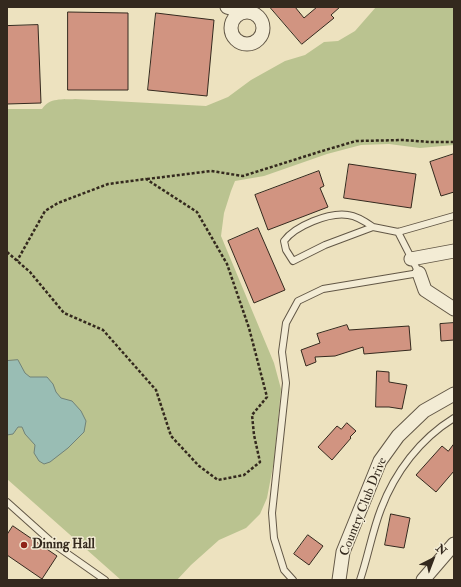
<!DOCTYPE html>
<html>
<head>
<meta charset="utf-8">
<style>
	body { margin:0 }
	#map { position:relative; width:461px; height:587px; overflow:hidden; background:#ede2bf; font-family:"IM FELL Double Pica",serif }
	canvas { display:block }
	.frame { position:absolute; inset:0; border:8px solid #34291e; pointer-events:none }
	.north { position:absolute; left:413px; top:539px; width:40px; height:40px; -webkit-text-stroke:3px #f3ecd5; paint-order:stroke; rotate:42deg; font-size:11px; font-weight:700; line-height:16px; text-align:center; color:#34291e }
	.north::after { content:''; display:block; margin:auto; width:14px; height:18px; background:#34291e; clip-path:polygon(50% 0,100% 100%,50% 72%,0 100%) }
</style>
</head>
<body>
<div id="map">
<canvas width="461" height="587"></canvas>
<div class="frame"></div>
<div class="north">N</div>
</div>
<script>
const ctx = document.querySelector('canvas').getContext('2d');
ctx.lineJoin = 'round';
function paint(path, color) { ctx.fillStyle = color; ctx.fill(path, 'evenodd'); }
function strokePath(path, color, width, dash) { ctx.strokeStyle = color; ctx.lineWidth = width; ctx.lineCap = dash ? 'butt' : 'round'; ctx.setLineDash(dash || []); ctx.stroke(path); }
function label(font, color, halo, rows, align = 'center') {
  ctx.font = font + ' "IM FELL Double Pica",serif'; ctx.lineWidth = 3; ctx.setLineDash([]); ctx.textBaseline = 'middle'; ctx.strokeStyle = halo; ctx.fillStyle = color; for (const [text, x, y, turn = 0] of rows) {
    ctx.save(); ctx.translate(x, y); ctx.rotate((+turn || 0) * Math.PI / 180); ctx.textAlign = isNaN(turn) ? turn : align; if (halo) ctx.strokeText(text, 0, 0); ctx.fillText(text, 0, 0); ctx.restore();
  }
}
const green = new Path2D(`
	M 376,7 L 454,7 L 454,145 L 420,148 L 389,144 L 361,145 L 327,154 L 264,176 L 235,181 L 231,191 L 224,213 L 221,236 L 274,363 L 281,389 L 274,461 L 267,498 L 260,514 L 246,528 L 219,540 L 191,565 L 177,580 L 121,580 L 7,479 L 7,109 L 42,109 C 50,97 62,100 75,99 L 206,106 L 228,97 L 251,80 L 285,61 L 305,55 L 324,42 L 338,41 L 355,31 Z`);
const water = new Path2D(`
	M 18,360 L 25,373 L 30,377 L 47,377 L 53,384 L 56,392 L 61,398 L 72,401 L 81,411 L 86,421 L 84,432 L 68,448 L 50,462 L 44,464 L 39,461 L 34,453 L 35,445 L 25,434 L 22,427 L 18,427 L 13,434 L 7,435 L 7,361 Z`);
const building = new Path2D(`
	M 270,7 L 295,7 L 304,18 L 317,7 L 340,7 L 331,15 L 334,18 L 302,44 Z
	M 68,12 L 128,13 L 128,90 L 68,90 Z
	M 156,13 L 214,20 L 207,96 L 148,90 Z
	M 38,25 L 41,103 L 7,104 L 7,26 Z
	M 454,154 L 454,192 L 441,196 L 430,162 Z
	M 349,164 L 416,174 L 411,208 L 344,198 Z
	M 319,171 L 324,186 L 320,188 L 328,207 L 268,230 L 255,195 Z
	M 258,228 L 285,290 L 254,303 L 228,241 Z
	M 454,323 L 454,340 L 441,341 L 440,324 Z
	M 347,325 L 349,330 L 409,326 L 411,350 L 364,354 L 363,347 L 335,356 L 315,357 L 316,362 L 306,366 L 301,350 L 320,343 L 317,334 Z
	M 377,371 L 389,372 L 389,382 L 407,385 L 402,409 L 389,407 L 376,407 Z
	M 347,423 L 356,431 L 350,437 L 351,438 L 332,460 L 318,447 L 337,426 L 341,429 Z
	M 454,444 L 454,471 L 436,492 L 416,475 L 442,446 L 448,451 Z
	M 391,514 L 410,518 L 404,548 L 385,545 Z
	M 13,526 L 57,556 L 42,579 L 7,555 L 7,535 Z
	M 308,535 L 323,546 L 309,565 L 294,554 Z`);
const path = new Path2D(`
	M 147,179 L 211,171 L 243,176 L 322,151 L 356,141 L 404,140 L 429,142 L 454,142
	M 7,252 L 30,272 L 64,313 L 103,330 L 156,390 L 171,436 L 199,466 L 218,480 L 244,475 L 260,462 L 254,435 L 252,415 L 267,397 L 249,328 L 227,264 L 197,212 L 146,179 L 108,184 L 58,203 L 45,211 L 17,261`);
const lane = new Path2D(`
	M 373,227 C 366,222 357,216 348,215 C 329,212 295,226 284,241 L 286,250 L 293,261 L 325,245 L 373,227 L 398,232 L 454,216
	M 7,502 L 55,545 L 105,580
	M 293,580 L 284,570 L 274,538 L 272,513 L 286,383 L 282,352 L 286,323 L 298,301 L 323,289 L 419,273 L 398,232
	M 360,580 C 368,557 372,532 381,509 C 395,472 420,439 454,418`);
const street = new Path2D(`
	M 227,7 L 244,12
	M231 28a16 16 0 1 1 32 0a16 16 0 1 1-32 0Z
	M 411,259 L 454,251
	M 419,273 L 425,290 L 454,309
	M 339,580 L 343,552 L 380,461 L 398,436 L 424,411 L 454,394
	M 423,580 L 454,544`);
const markers = [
	[24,545,4,"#8f2418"]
];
const streetNames = [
	["Country Club Drive",364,507,-68]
];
const poiNames = [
	["Dining Hall",32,545]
];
paint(green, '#bac390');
paint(water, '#99bdb4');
strokePath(water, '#718278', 1);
paint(building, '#d19481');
strokePath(building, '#34291e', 1);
strokePath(lane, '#625746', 8);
strokePath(street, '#625746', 15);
strokePath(path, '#34291e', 2.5, [3, 2]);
strokePath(lane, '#f3ecd5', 6);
strokePath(street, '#f3ecd5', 13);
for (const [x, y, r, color] of markers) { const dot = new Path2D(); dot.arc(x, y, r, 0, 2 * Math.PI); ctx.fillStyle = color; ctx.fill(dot); strokePath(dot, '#f3ecd5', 1.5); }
label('13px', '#34291e', '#f3ecd5', streetNames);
label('bold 13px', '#34291e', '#f3ecd5', poiNames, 'left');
</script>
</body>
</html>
